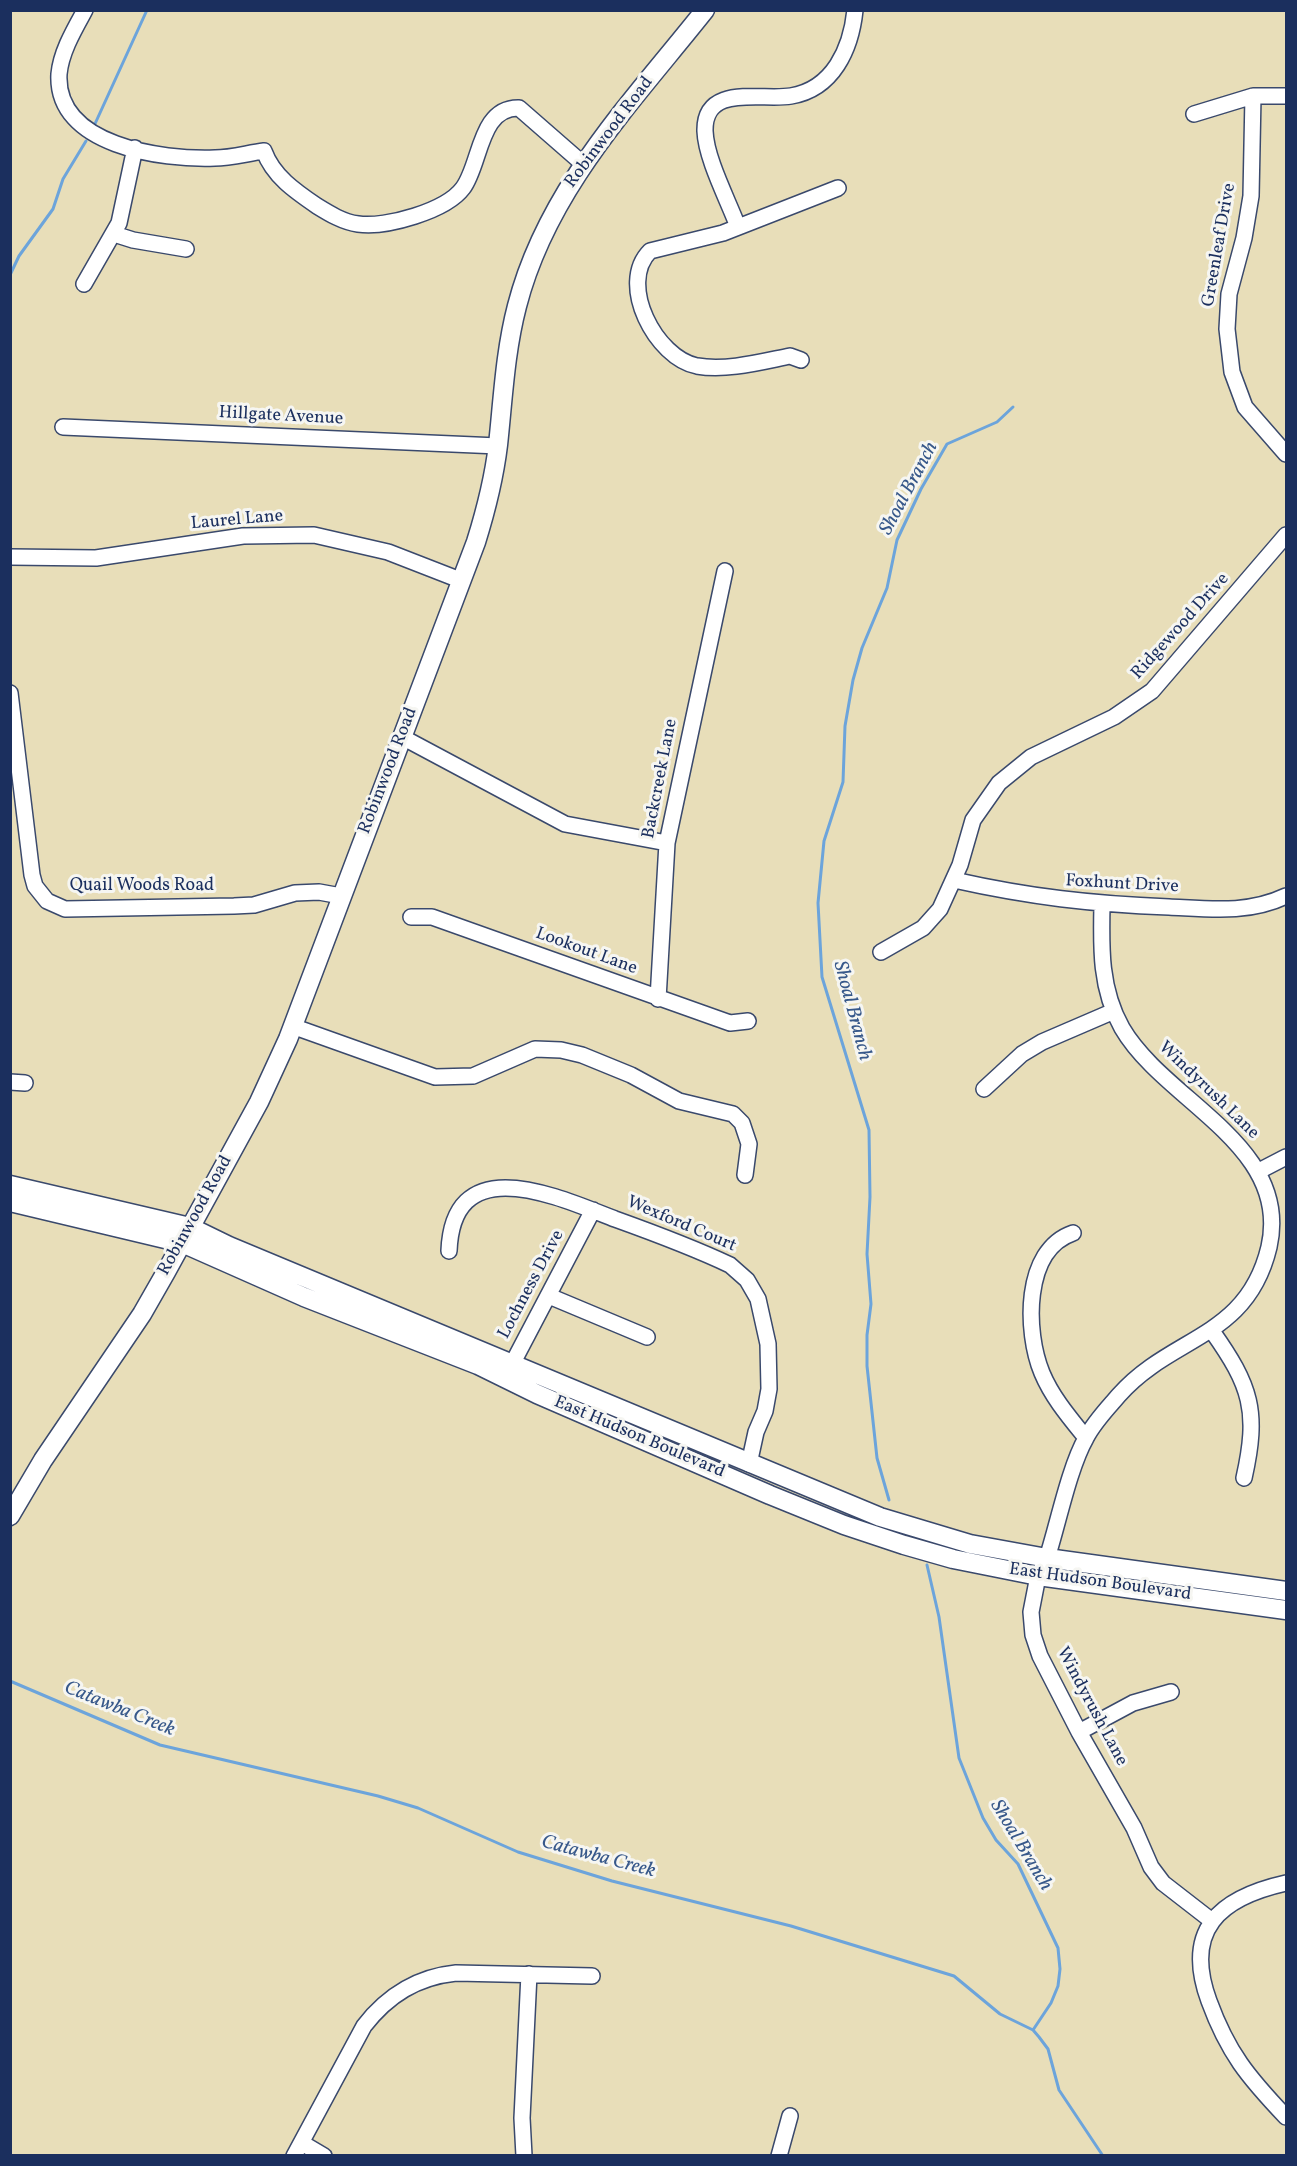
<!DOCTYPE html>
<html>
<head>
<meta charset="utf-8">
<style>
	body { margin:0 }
	#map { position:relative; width:1297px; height:2166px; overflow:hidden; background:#e8deb9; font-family:Vollkorn,serif }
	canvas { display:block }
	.frame { position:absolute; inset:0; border:12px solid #1b2f5e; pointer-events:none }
</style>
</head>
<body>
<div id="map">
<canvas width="1297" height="2166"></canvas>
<div class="frame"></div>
</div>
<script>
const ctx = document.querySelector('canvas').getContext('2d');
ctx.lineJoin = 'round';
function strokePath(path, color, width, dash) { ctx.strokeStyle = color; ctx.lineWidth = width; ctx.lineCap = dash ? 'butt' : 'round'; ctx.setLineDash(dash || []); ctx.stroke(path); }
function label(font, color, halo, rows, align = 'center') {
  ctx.font = font + ' Vollkorn,serif'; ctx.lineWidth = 6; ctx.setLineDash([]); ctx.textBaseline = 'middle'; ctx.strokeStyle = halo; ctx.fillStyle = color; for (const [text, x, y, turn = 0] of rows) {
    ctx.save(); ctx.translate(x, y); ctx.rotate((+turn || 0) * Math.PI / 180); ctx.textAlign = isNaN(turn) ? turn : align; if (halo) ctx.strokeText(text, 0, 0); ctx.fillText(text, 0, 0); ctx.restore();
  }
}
const stream = new Path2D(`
	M 94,126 L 147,10
	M 10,275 L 19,256 L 53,209 L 63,179 L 86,141
	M 889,1500 L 877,1458 L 867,1366 L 867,1335 L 871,1304 L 867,1254 L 870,1197 L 869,1130 L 822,977 L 818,903 L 824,841 L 843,782 L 845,726 L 853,680 L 862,648 L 887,588 L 897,540 L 921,489 L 947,444 L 997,422 L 1013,407
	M 927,1565 L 939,1617 L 959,1758 L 983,1818 L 996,1840 L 1018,1864 L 1058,1948 L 1060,1969 L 1058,1986 L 1051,2003 L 1033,2030
	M 10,1681 L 160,1745 L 378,1796 L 418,1808 L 518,1852 L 612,1881 L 791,1926 L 954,1976 L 1000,2014 L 1033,2030 L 1039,2037 L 1048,2049 L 1059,2090 L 1103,2156`);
const minor = new Path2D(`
	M 85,10 C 74,30 61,52 59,74 C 55,146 162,160 215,158 C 231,158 248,153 264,151 C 273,176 295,191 317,206 C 330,214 343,222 358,224 C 386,228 446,211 463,188 C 481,164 479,107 519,108 L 582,163
	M 1253,96 L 1251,196 L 1244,238 L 1229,294 L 1227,329 L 1232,372 L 1245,407 L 1286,454
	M 1194,114 L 1253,96 L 1286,96
	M 738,227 C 728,200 706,159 705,131 C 704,83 762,101 791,96 C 833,89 851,49 855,10
	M 114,234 L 133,240 L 186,249
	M 84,284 L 119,223 L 135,148
	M 801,360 L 790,356 C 760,362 727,371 697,366 C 656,358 617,284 650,251 L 723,233 L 838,188
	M 63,427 L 498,446
	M 10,557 L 96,558 L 243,536 L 314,535 L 388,552 L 460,580
	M 10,693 L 32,875 L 35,886 L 47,901 L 65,909 L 234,906 L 254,905 L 295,893 L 319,892 L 341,896
	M 402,737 L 565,824 L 667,843
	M 954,880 C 1030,897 1092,904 1169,907 C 1210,909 1248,914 1286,896
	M 1102,905 C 1101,948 1100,989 1122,1028 C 1165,1102 1292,1145 1269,1247 C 1247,1339 1172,1335 1119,1395 C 1108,1408 1094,1422 1086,1438 C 1069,1468 1058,1524 1047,1558 L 1038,1576 L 1031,1612 L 1033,1635 L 1040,1656 L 1079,1732 L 1134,1828 L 1151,1867 L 1163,1883 L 1212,1921
	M 411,917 L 432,917 L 730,1023 L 748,1021
	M 881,952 L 923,928 L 940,909 L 960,865 L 973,820 L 999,783 L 1031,757 L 1114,717 L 1152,691 L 1286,535
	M 658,999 L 667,843 L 725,571
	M 292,1026 L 435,1077 L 473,1076 L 535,1049 L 561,1050 L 582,1055 L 631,1075 L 679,1101 L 733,1114 L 742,1123 L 749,1144 L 745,1175
	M 10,1082 L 25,1083
	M 984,1089 L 1022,1054 L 1042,1042 L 1114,1011
	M 1259,1171 L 1286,1157
	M 1073,1233 C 1023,1250 1025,1332 1042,1373 C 1052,1397 1069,1417 1086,1438
	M 449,1251 C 453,1148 558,1197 615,1219 C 654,1233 692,1247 730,1265 L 747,1280 L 758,1299 L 768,1344 L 769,1389 L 765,1411 L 756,1432 L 749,1464
	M 549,1296 L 647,1337
	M 1212,1331 C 1251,1386 1259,1411 1244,1478
	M 508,1372 L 593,1210
	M 1079,1732 L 1133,1703 L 1171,1692
	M 1286,1883 C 1219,1898 1183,1930 1209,2001 C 1228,2053 1248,2077 1286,2117
	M 302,2143 L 324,2156
	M 294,2156 L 364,2026 C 388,1995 417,1977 456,1973 L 592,1976
	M 524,2156 L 522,2118 L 529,1974
	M 779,2156 L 790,2116`);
const major = new Path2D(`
	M 10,1185 L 190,1227 L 229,1246 L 880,1517 L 970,1544 L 1047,1558 L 1286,1591
	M 10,1202 L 182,1243 L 304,1297 L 478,1365 L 537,1394 L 770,1495 L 844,1525 L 904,1545 L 953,1559 L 1038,1576 L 1286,1610
	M 10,1516 L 43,1460 L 142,1314 L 166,1272 L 259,1102 L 288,1039 L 476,542 C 486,510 494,478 498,445 C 503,399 505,352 517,306 C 547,189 632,102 705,10`);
const streetNames = [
	["Robinwood Road",610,133,-53],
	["Greenleaf Drive",1220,245,-80],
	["Hillgate Avenue",281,417,3],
	["Laurel Lane",237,521,-5],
	["Ridgewood Drive",1181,627,-48],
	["Robinwood Road",389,771,-69],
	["Backcreek Lane",661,779,-79],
	["Foxhunt Drive",1122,885,3],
	["Quail Woods Road",142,887],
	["Lookout Lane",586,952,20],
	["Windyrush Lane",1208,1091,44],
	["Robinwood Road",196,1216,-61],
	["Wexford Court",681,1225,23],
	["Lochness Drive",532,1285,-62],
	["East Hudson Boulevard",639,1438,23],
	["East Hudson Boulevard",1100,1583,8],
	["Windyrush Lane",1091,1707,62]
];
const waterNames = [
	["Shoal Branch",910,489,-62],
	["Shoal Branch",851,1011,75],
	["Catawba Creek",119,1710,22],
	["Shoal Branch",1020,1846,59],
	["Catawba Creek",598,1858,15]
];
strokePath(stream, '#6ca4db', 3);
strokePath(minor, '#3a496c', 18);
strokePath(major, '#3a496c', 21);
strokePath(minor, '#fff', 15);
strokePath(major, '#fff', 18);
label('18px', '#1b2f5e', '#f6f6f2', streetNames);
label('italic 20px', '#37588a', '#f6f6f2', waterNames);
</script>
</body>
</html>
